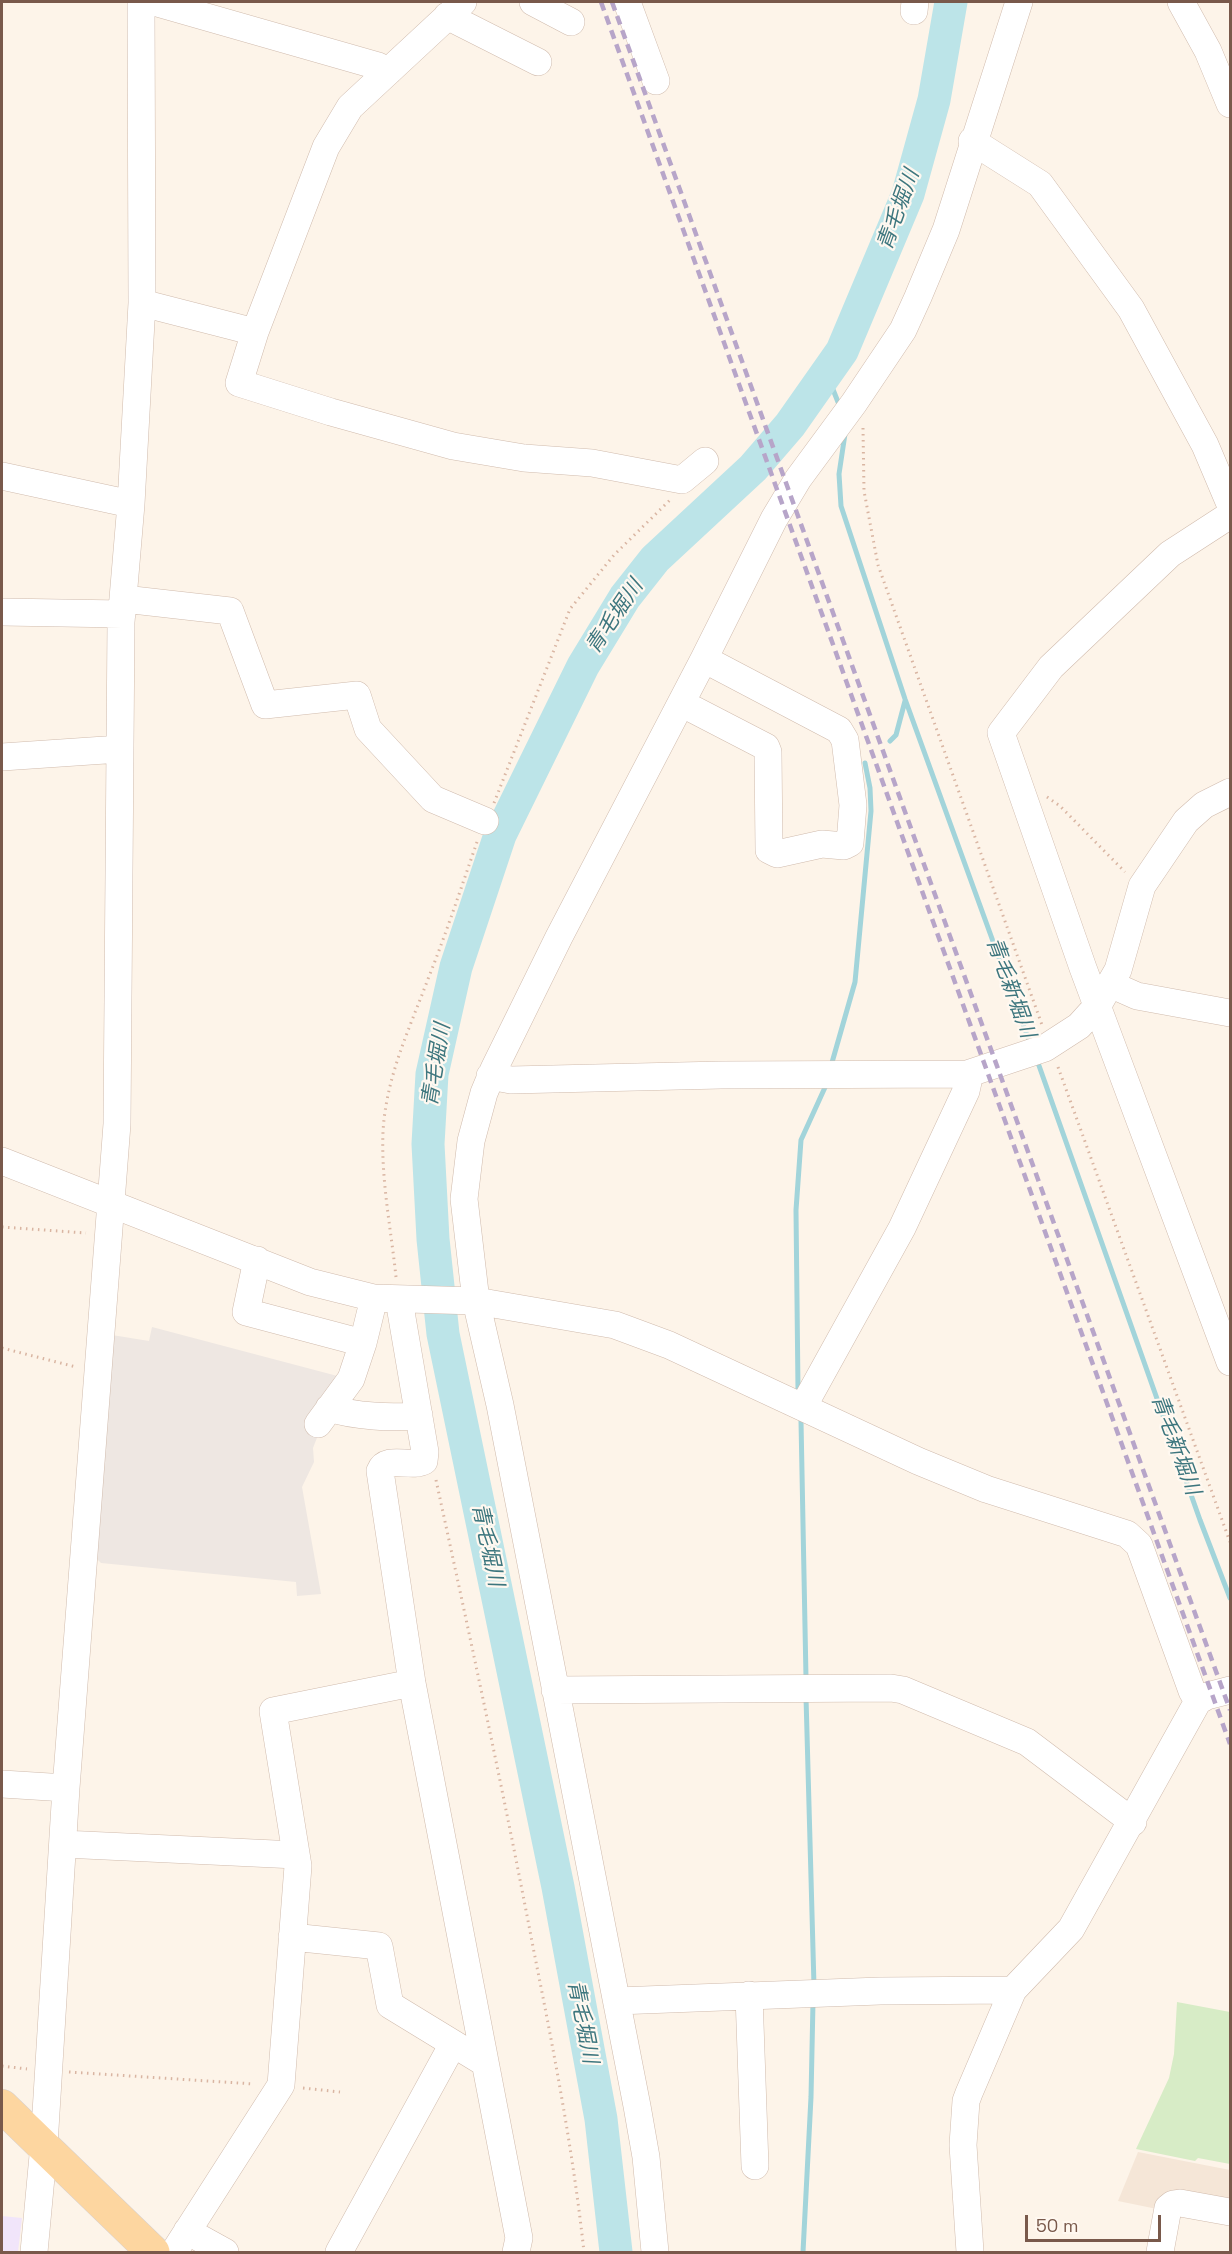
<!DOCTYPE html>
<html>
<head>
<meta charset="utf-8">
<style>
	body { margin:0 }
	#map { position:relative; width:1232px; height:2254px; overflow:hidden; background:#fdf4e9; font-family:"Space Grotesk",sans-serif }
	canvas { display:block }
	.frame { position:absolute; inset:0; border:3px solid #79594b; pointer-events:none }
	.scale { position:absolute; left:1025px; top:2215px; width:136px; height:27px; box-sizing:border-box; border:3px solid #79594b; border-top:0; padding-left:8px; font-size:18px; line-height:21px; white-space:nowrap; color:#79594b; -webkit-text-stroke:4px #fff8f0; paint-order:stroke }
</style>
</head>
<body>
<div id="map">
<canvas width="1232" height="2254"></canvas>
<div class="frame"></div>
<div class="scale">50 m</div>
</div>
<script>
const ctx = document.querySelector('canvas').getContext('2d');
ctx.lineJoin = 'round';
function paint(path, color) { ctx.fillStyle = color; ctx.fill(path, 'evenodd'); }
function strokePath(path, color, width, dash) { ctx.strokeStyle = color; ctx.lineWidth = width; ctx.lineCap = dash ? 'butt' : 'round'; ctx.setLineDash(dash || []); ctx.stroke(path); }
function label(font, color, halo, rows, align = 'center') {
  ctx.font = font + ' "Space Grotesk","Noto Sans JP",sans-serif'; ctx.lineWidth = 4.5; ctx.setLineDash([]); ctx.textBaseline = 'middle'; ctx.strokeStyle = halo; ctx.fillStyle = color; for (const [text, x, y, turn = 0] of rows) {
    ctx.save(); ctx.translate(x, y); ctx.rotate((+turn || 0) * Math.PI / 180); ctx.textAlign = isNaN(turn) ? turn : align; if (halo) ctx.strokeText(text, 0, 0); ctx.fillText(text, 0, 0); ctx.restore();
  }
}
const residential = new Path2D(`
	M 1138,2152 L 1230,2170 L 1230,2206 L 1162,2210 L 1118,2201 Z`);
const industrial = new Path2D(`
	M 152,1327 L 345,1378 L 320,1430 L 313,1448 L 314,1462 L 302,1487 L 321,1594 L 297,1596 L 296,1582 L 101,1563 L 93,1555 L 112,1335 L 149,1341 Z`);
const education = new Path2D(`
	M 2,2216 L 22,2218 L 18,2252 L 2,2252 Z`);
const green = new Path2D(`
	M 1177,2002 L 1230,2012 L 1230,2164 L 1198,2158 L 1195,2161 L 1136,2149 L 1169,2078 L 1174,2054 Z`);
const stream = new Path2D(`
	M 826,372 L 840,407
	M 845,434 L 839,474 L 841,506 L 905,699 L 1031,1046
	M 890,741 L 896,735 L 905,701
	M 1037,1060 L 1200,1520 L 1230,1598
	M 831,1066 L 855,982 L 871,811 L 870,788 L 865,763
	M 798,1390 L 796,1210 L 801,1140 L 827,1083
	M 801,1421 L 806,1678
	M 806,1697 L 814,1986
	M 803,2252 L 811,2097 L 813,2002`);
const river = new Path2D(`
	M 616,2252 L 601,2119 L 558,1887 L 443,1334 L 433,1239 L 428,1144 L 432,1074 L 456,967 L 500,835 L 583,666 L 625,597 L 655,559 L 753,468 L 790,425 L 842,351 L 908,194 L 934,100 L 951,2`);
const path = new Path2D(`
	M 863,428 L 864,491 L 878,565 L 1042,1025
	M 1047,797 L 1060,806 L 1125,872
	M 494,803 L 570,609 L 614,555 L 670,500
	M 1058,1067 L 1230,1542
	M 2,1227 L 86,1233
	M 396,1277 C 391,1229 381,1180 383,1132 C 386,1077 409,1030 428,979 C 446,934 461,888 477,842
	M 2,1348 L 76,1367
	M 436,1480 C 470,1637 504,1794 534,1952 C 554,2052 573,2151 584,2252
	M 2,2066 L 27,2069
	M 69,2072 L 254,2084
	M 303,2088 L 340,2092`);
const minor = new Path2D(`
	M 154,2 L 378,66 L 389,71
	M 463,2 L 350,107 L 326,147 L 255,332 L 239,383 L 331,412 L 453,446 L 524,458 L 592,463 L 682,480 L 705,461
	M 533,2 L 571,22
	M 627,2 L 656,81
	M 1181,2 L 1208,51 L 1230,104
	M 914,11 L 915,2
	M 447,16 L 538,62
	M 972,141 L 1040,184 L 1131,309 L 1205,445 L 1230,504
	M 142,303 L 255,332
	M 2,476 L 131,504
	M 1230,515 L 1170,554 L 1051,667 L 1001,733 L 1083,968 L 1230,1362
	M 124,599 L 230,611 L 265,705 L 357,695 L 368,729 L 433,799 L 485,821
	M 2,612 L 122,614
	M 681,703 L 766,747 L 768,752 L 769,850 L 777,854 L 822,844 L 844,846 L 850,843 L 853,805 L 845,740 L 839,730 L 704,659
	M 2,757 L 120,749
	M 1110,984 L 1137,996 L 1230,1013
	M 490,1076 L 511,1080 L 721,1075 L 967,1074 L 1045,1048 L 1079,1026 L 1098,1005 L 1118,970 L 1142,886 L 1186,821 L 1204,805 L 1230,792
	M 2,1161 L 310,1282 L 374,1298 L 476,1301 L 615,1325 L 669,1345 L 918,1461 L 986,1489 L 1127,1534 L 1139,1545 L 1192,1691 L 1198,1701
	M 257,1260 L 246,1312 L 363,1343
	M 399,1300 L 425,1452 L 424,1461 C 411,1468 386,1455 380,1471 L 412,1683 L 519,2238 L 516,2252
	M 803,1407 L 902,1228 L 966,1091 L 968,1082 L 967,1074
	M 329,1408 C 353,1416 394,1419 419,1415
	M 318,1424 L 351,1379 L 363,1343 L 374,1298
	M 555,1690 L 891,1688 L 903,1690 L 1027,1742 L 1133,1822
	M 2,1784 L 66,1788
	M 63,1844 L 296,1855
	M 292,1937 L 379,1946 L 390,2005 L 485,2063
	M 749,1995 L 755,2166
	M 617,2001 L 880,1991 L 1013,1990
	M 187,2231 L 225,2252
	M 34,2252 L 44,2145 L 66,1788 L 117,1124 L 121,622 L 131,504 L 142,303 L 141,2
	M 174,2252 L 281,2085 L 298,1866 L 273,1711 L 412,1683
	M 339,2252 L 453,2044
	M 655,2252 L 646,2157 L 637,2106 L 500,1405 L 476,1301 L 464,1199 L 471,1141 L 484,1093 L 494,1069 L 559,937 L 704,659 L 774,519 L 798,479 L 854,403 L 903,330 L 918,297 L 946,230 L 1019,2
	M 970,2252 L 963,2145 L 966,2101 L 969,2093 L 1013,1990 L 1071,1929 L 1198,1701 L 1207,1696 L 1230,1690
	M 1160,2252 L 1168,2208 L 1173,2204 L 1180,2203 L 1230,2212`);
const major = new Path2D(`
	M 2,2106 L 153,2252`);
const rail = new Path2D(`
	M 601,2 L 1230,1744
	M 612,2 L 1230,1710`);
const waterNames = [
	["青毛堀川",899,210,-70],
	["青毛堀川",615,617,-56],
	["青毛新堀川",1010,988,70],
	["青毛堀川",437,1065,-81],
	["青毛新堀川",1175,1445,70],
	["青毛堀川",487,1545,78],
	["青毛堀川",582,2022,79]
];
paint(residential, '#f5e6d7');
paint(industrial, '#eee7e2');
paint(education, '#f1e5fa');
paint(green, '#d7ecc6');
strokePath(stream, '#a2d4da', 5);
strokePath(river, '#bce4e8', 33);
strokePath(minor, '#d0bbad', 28);
strokePath(major, '#d9d1cd', 34);
strokePath(path, '#d9b5a2', 3, [1.5, 4.5]);
strokePath(minor, '#fff', 27);
strokePath(major, '#fdd6a0', 33);
strokePath(rail, '#b7a5c9', 4.5, [9, 6]);
label('italic 21px', '#3d767e', '#fff8f0', waterNames);
</script>
</body>
</html>
